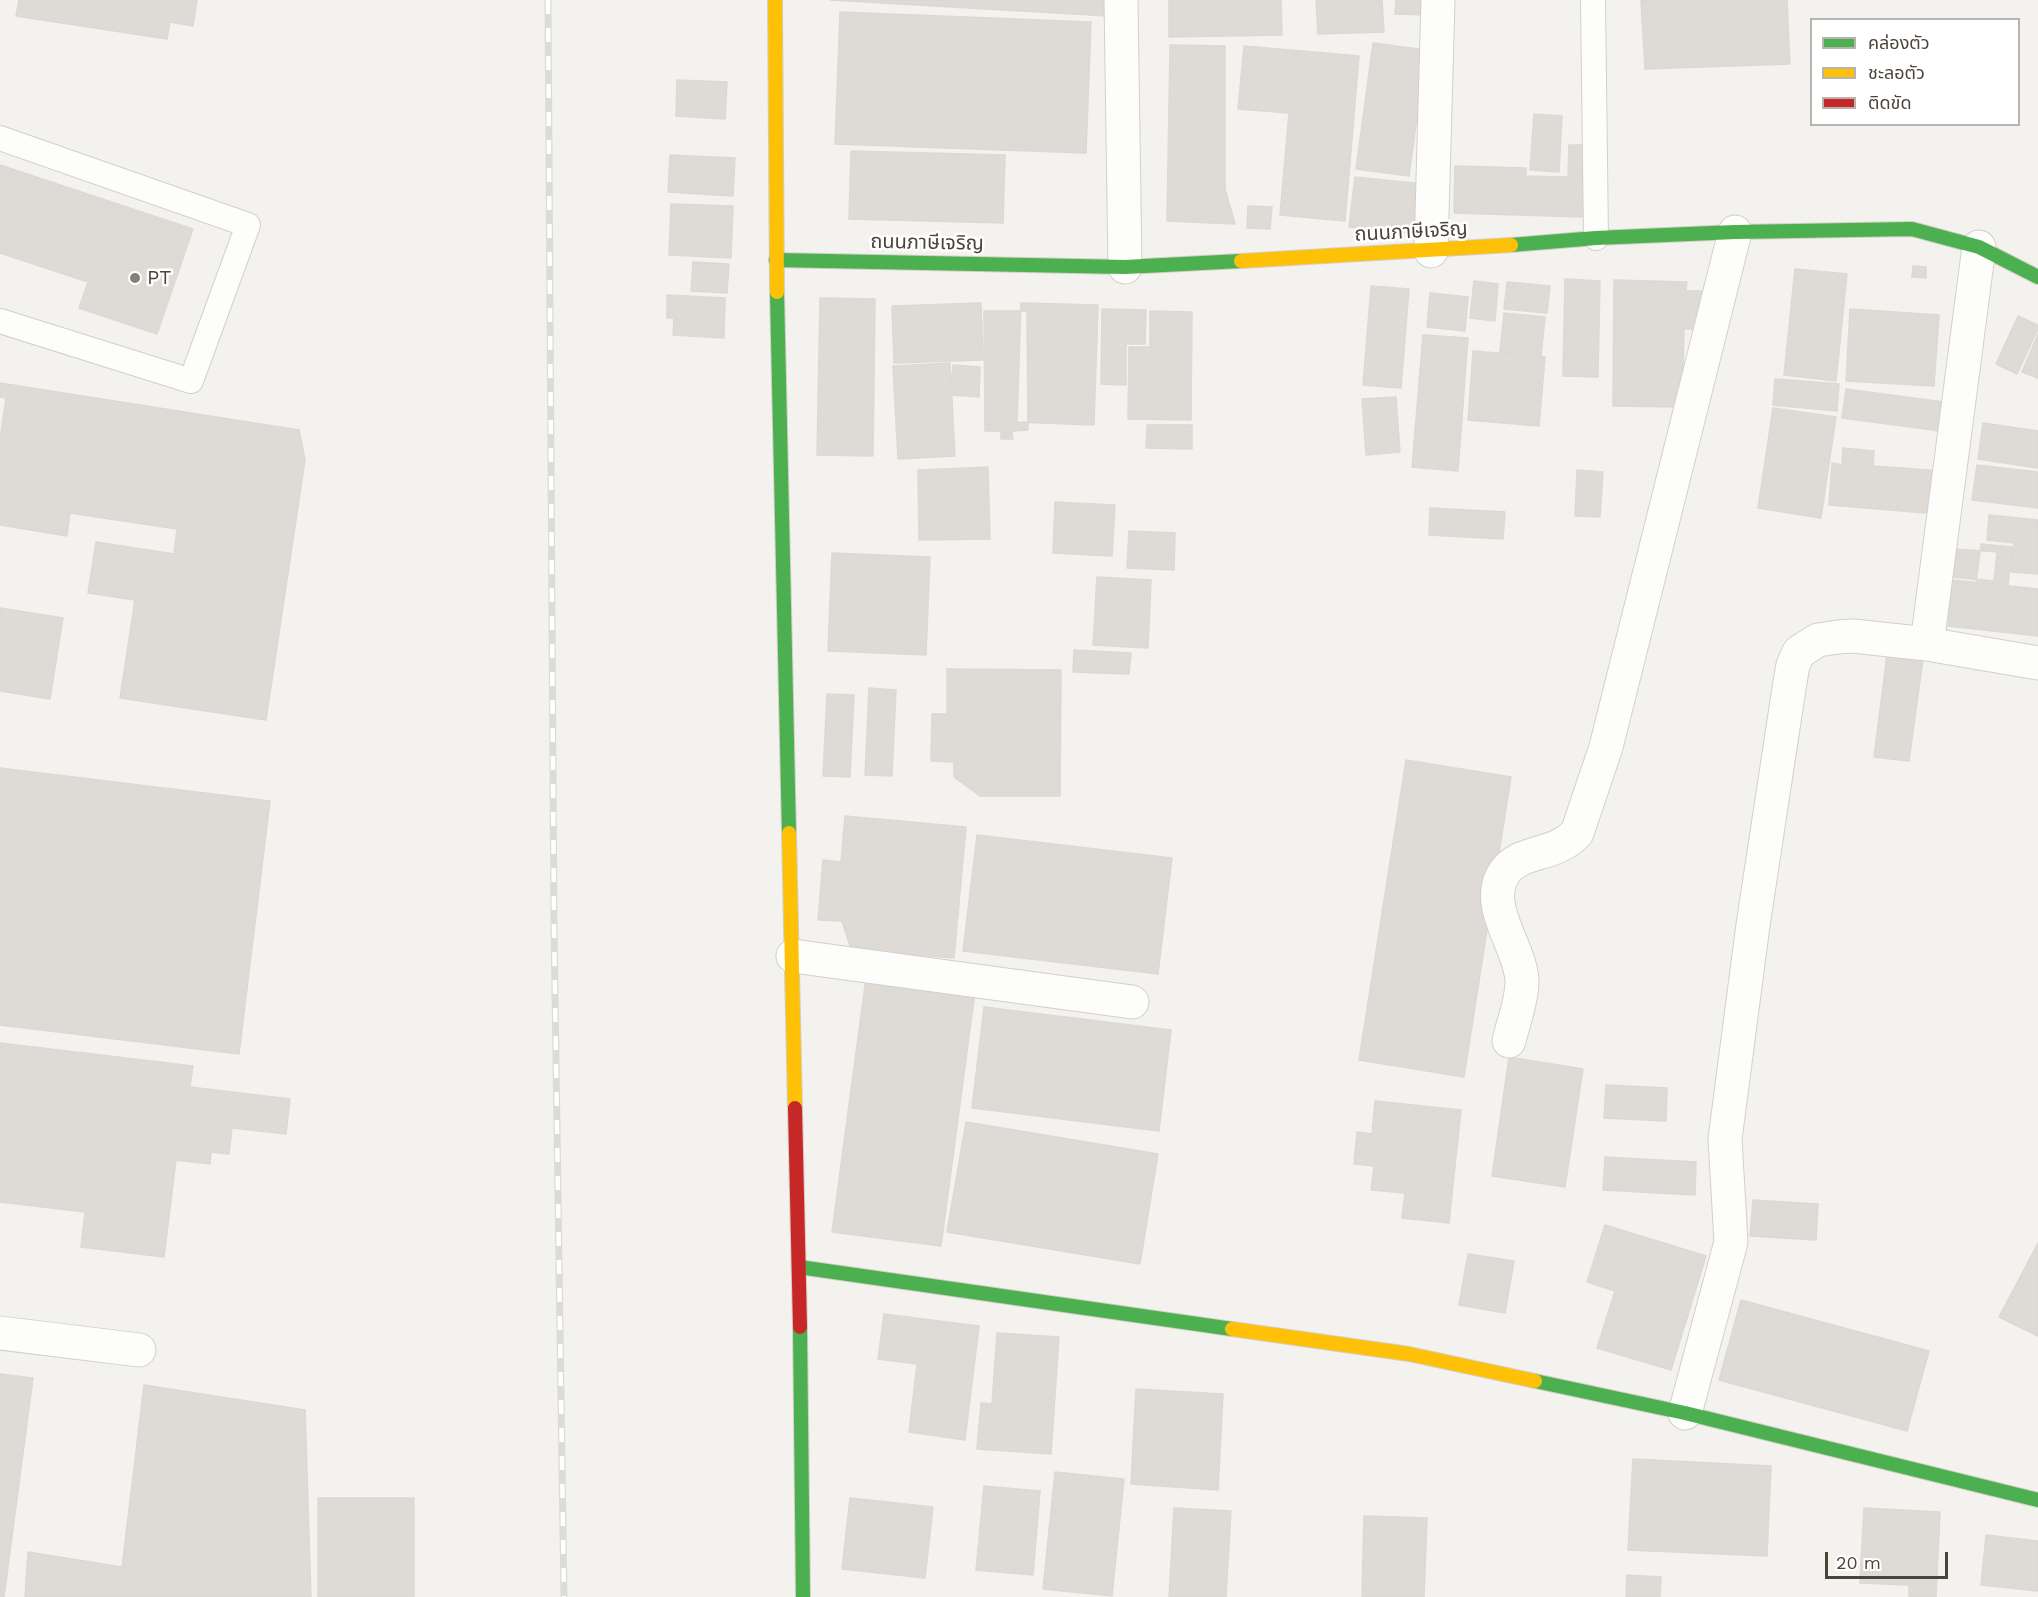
<!DOCTYPE html>
<html>
<head>
<meta charset="utf-8">
<style>
	body { margin:0 }
	#map { position:relative; width:2038px; height:1597px; overflow:hidden; background:#f4f2ee; font-family:"Work Sans","Noto Sans Thai",sans-serif }
	canvas { display:block }
	.legend { position:absolute; left:1810px; top:18px; width:210px; height:108px; box-sizing:border-box; background:#fff; border:2px solid #b7b4b0; margin:0; padding:8px 10px; list-style:none; font-size:18px; color:#4b4439 }
	.legend li { display:flex; align-items:center; gap:12px; height:30px }
	.legend b { width:30px; border:2px solid #b7b4b0 }
	.scale { position:absolute; left:1825px; top:1552px; width:123px; height:27px; box-sizing:border-box; border:3px solid #4b4439; border-top:0; padding-left:8px; font-size:18px; line-height:21px; white-space:nowrap; color:#4b4439; -webkit-text-stroke:4px #fff; paint-order:stroke }
</style>
</head>
<body>
<div id="map">
<canvas width="2038" height="1597"></canvas>
<ul class="legend">
<li><b style="height:8px;background:#4caf50"></b>คล่องตัว</li>
<li><b style="height:8px;background:#ffc107"></b>ชะลอตัว</li>
<li><b style="height:8px;background:#c62828"></b>ติดขัด</li>
</ul>
<div class="scale">20 m</div>
</div>
<script>
const ctx = document.querySelector('canvas').getContext('2d');
ctx.lineJoin = 'round';
function paint(path, color) { ctx.fillStyle = color; ctx.fill(path, 'evenodd'); }
function strokePath(path, color, width, dash) { ctx.strokeStyle = color; ctx.lineWidth = width; ctx.lineCap = dash ? 'butt' : 'round'; ctx.setLineDash(dash || []); ctx.stroke(path); }
function label(font, color, halo, rows, align = 'center') {
  ctx.font = font + ' "Work Sans","Noto Sans Thai",sans-serif'; ctx.lineWidth = 5; ctx.setLineDash([]); ctx.textBaseline = 'middle'; ctx.strokeStyle = halo; ctx.fillStyle = color; for (const [text, x, y, turn = 0] of rows) {
    ctx.save(); ctx.translate(x, y); ctx.rotate((+turn || 0) * Math.PI / 180); ctx.textAlign = isNaN(turn) ? turn : align; if (halo) ctx.strokeText(text, 0, 0); ctx.fillText(text, 0, 0); ctx.restore();
  }
}
const building = new Path2D(`
	M 19,0 L 197,0 L 193,26 L 170,22 L 167,39 L 16,16 Z
	M 830,0 L 1108,0 L 1108,16 Z
	M 1169,0 L 1281,0 L 1282,35 L 1169,37 Z
	M 1316,0 L 1382,0 L 1384,32 L 1318,34 Z
	M 1396,0 L 1427,0 L 1427,15 L 1395,14 Z
	M 1641,0 L 1787,0 L 1790,64 L 1645,69 Z
	M 840,12 L 1091,22 L 1086,153 L 835,144 Z
	M 1373,43 L 1426,50 L 1409,176 L 1356,169 Z
	M 1170,45 L 1225,46 L 1225,189 L 1235,224 L 1167,221 Z
	M 1244,46 L 1359,56 L 1345,221 L 1280,215 L 1289,113 L 1238,109 Z
	M 677,80 L 727,82 L 725,119 L 676,116 Z
	M 1534,114 L 1562,116 L 1559,172 L 1530,170 Z
	M 1569,145 L 1585,145 L 1583,217 L 1454,213 L 1455,166 L 1526,168 L 1526,176 L 1568,177 Z
	M 851,151 L 1005,155 L 1003,223 L 849,219 Z
	M 670,155 L 735,158 L 733,196 L 668,192 Z
	M 0,165 L 193,229 L 157,334 L 79,308 L 88,282 L 0,253 Z
	M 1355,177 L 1424,184 L 1420,235 L 1349,227 Z
	M 671,204 L 733,206 L 731,258 L 669,255 Z
	M 1248,206 L 1272,207 L 1270,229 L 1247,228 Z
	M 693,262 L 729,264 L 727,293 L 691,291 Z
	M 1913,266 L 1926,267 L 1926,278 L 1912,277 Z
	M 1795,269 L 1847,274 L 1836,381 L 1784,375 Z
	M 1565,279 L 1600,281 L 1598,377 L 1563,376 Z
	M 1614,280 L 1687,282 L 1686,291 L 1702,291 L 1702,329 L 1684,329 L 1682,407 L 1613,406 Z
	M 1474,281 L 1498,284 L 1495,321 L 1470,318 Z
	M 1507,282 L 1550,286 L 1547,313 L 1504,309 Z
	M 1371,286 L 1409,289 L 1401,388 L 1363,385 Z
	M 1430,293 L 1468,297 L 1465,331 L 1427,327 Z
	M 667,295 L 725,298 L 724,338 L 673,335 L 674,318 L 667,318 Z
	M 820,298 L 875,299 L 873,456 L 817,455 Z
	M 981,303 L 983,360 L 894,363 L 892,306 Z
	M 1021,303 L 1098,305 L 1094,425 L 1017,422 Z
	M 1102,309 L 1146,310 L 1145,344 L 1126,344 L 1126,385 L 1101,384 Z
	M 1850,309 L 1939,315 L 1934,386 L 1846,381 Z
	M 984,311 L 1027,311 L 1028,430 L 1012,431 L 1013,439 L 1001,439 L 1001,431 L 985,431 Z
	M 1150,311 L 1192,312 L 1191,420 L 1128,419 L 1129,347 L 1150,347 Z
	M 1504,313 L 1545,317 L 1541,356 L 1500,352 Z
	M 2018,316 L 2038,325 L 2038,329 L 2017,374 L 1996,364 Z
	M 2038,334 L 2038,378 L 2022,372 Z
	M 1423,335 L 1468,338 L 1458,471 L 1412,467 Z
	M 1473,351 L 1545,357 L 1539,426 L 1468,420 Z
	M 950,363 L 955,456 L 898,459 L 893,366 Z
	M 953,365 L 980,367 L 979,397 L 951,395 Z
	M 1775,379 L 1839,384 L 1837,411 L 1773,405 Z
	M 0,383 L 299,430 L 305,460 L 266,720 L 120,698 L 135,600 L 88,593 L 96,542 L 174,554 L 177,529 L 70,513 L 67,536 L 0,525 L 0,440 L 6,398 L 0,397 Z
	M 1846,389 L 1951,403 L 1948,432 L 1842,418 Z
	M 1396,397 L 1400,452 L 1366,455 L 1362,399 Z
	M 1773,408 L 1836,417 L 1821,518 L 1758,508 Z
	M 1983,423 L 2038,431 L 2038,468 L 1978,459 Z
	M 1147,425 L 1192,425 L 1192,449 L 1146,448 Z
	M 1843,448 L 1874,451 L 1873,466 L 1942,471 L 1938,514 L 1829,505 L 1832,463 L 1842,465 Z
	M 1977,465 L 2038,472 L 2038,508 L 1972,500 Z
	M 988,467 L 990,539 L 919,540 L 918,470 Z
	M 1577,470 L 1603,472 L 1600,517 L 1575,516 Z
	M 1055,502 L 1115,505 L 1112,556 L 1053,553 Z
	M 1430,508 L 1505,512 L 1503,539 L 1429,535 Z
	M 1989,515 L 2038,520 L 2038,574 L 2011,572 L 2014,543 L 1987,540 Z
	M 1129,531 L 1175,533 L 1174,570 L 1127,568 Z
	M 1981,544 L 2012,547 L 2008,586 L 1976,583 Z
	M 1954,549 L 1997,552 L 1994,581 L 1952,577 Z
	M 832,553 L 930,557 L 926,655 L 828,651 Z
	M 1097,577 L 1151,580 L 1148,648 L 1093,645 Z
	M 1953,580 L 2038,589 L 2038,636 L 1948,626 Z
	M 0,608 L 63,618 L 50,699 L 0,691 Z
	M 1888,647 L 1924,652 L 1909,761 L 1874,757 Z
	M 1074,650 L 1131,653 L 1129,674 L 1073,672 Z
	M 947,669 L 1061,670 L 1060,796 L 980,796 L 954,777 L 954,762 L 931,761 L 932,714 L 947,714 Z
	M 869,688 L 896,690 L 892,776 L 865,775 Z
	M 827,694 L 854,695 L 850,777 L 823,776 Z
	M 1406,760 L 1511,777 L 1464,1077 L 1359,1060 Z
	M 0,768 L 270,801 L 239,1054 L 0,1025 Z
	M 845,816 L 966,827 L 954,958 L 851,949 L 842,921 L 818,920 L 823,860 L 841,862 Z
	M 977,835 L 1172,858 L 1158,974 L 963,951 Z
	M 866,978 L 975,992 L 941,1246 L 832,1232 Z
	M 984,1007 L 1171,1030 L 1159,1131 L 972,1108 Z
	M 0,1043 L 193,1066 L 190,1087 L 290,1099 L 286,1134 L 232,1128 L 229,1154 L 211,1152 L 210,1164 L 176,1160 L 164,1257 L 81,1247 L 85,1212 L 0,1202 Z
	M 1509,1057 L 1583,1069 L 1565,1187 L 1492,1176 Z
	M 1606,1085 L 1667,1088 L 1666,1121 L 1604,1118 Z
	M 1375,1101 L 1461,1110 L 1449,1223 L 1402,1218 L 1405,1193 L 1371,1190 L 1374,1166 L 1354,1164 L 1357,1132 L 1372,1134 Z
	M 966,1122 L 1158,1154 L 1140,1264 L 947,1232 Z
	M 1605,1157 L 1696,1162 L 1695,1195 L 1603,1190 Z
	M 1753,1200 L 1818,1204 L 1816,1240 L 1750,1236 Z
	M 1605,1225 L 1706,1256 L 1671,1370 L 1597,1348 L 1615,1291 L 1587,1282 Z
	M 2038,1243 L 2038,1336 L 1999,1317 Z
	M 1468,1254 L 1514,1261 L 1505,1313 L 1459,1305 Z
	M 1741,1300 L 1929,1351 L 1907,1431 L 1719,1380 Z
	M 884,1314 L 979,1326 L 965,1440 L 909,1432 L 917,1364 L 878,1359 Z
	M 997,1333 L 1059,1337 L 1051,1454 L 977,1449 L 981,1403 L 992,1404 Z
	M 0,1374 L 33,1378 L 4,1597 L 0,1597 Z
	M 144,1385 L 305,1410 L 311,1597 L 25,1597 L 28,1552 L 122,1567 Z
	M 1136,1389 L 1223,1394 L 1218,1490 L 1131,1484 Z
	M 1633,1459 L 1771,1466 L 1767,1556 L 1628,1550 Z
	M 1055,1472 L 1124,1479 L 1112,1596 L 1043,1589 Z
	M 984,1486 L 1040,1491 L 1033,1575 L 976,1570 Z
	M 318,1498 L 414,1498 L 414,1597 L 318,1597 Z
	M 850,1498 L 933,1507 L 925,1578 L 842,1569 Z
	M 1174,1508 L 1231,1511 L 1226,1597 L 1169,1597 Z
	M 1864,1508 L 1940,1512 L 1936,1597 L 1909,1597 L 1909,1585 L 1860,1583 Z
	M 1364,1516 L 1427,1518 L 1424,1597 L 1362,1597 Z
	M 1986,1535 L 2038,1541 L 2038,1591 L 1981,1585 Z
	M 1627,1575 L 1661,1577 L 1660,1597 L 1626,1597 Z`);
const lane = new Path2D(`
	M 1593,0 L 1596,238
	M 0,138 L 248,225 L 191,381 L 0,321`);
const street = new Path2D(`
	M 1121,0 L 1125,267
	M 1431,251 L 1438,0
	M 1927,644 L 1979,247
	M 793,956 L 1132,1002
	M 1509,1041 C 1513,1023 1522,1001 1522,982 C 1522,947 1478,902 1508,868 C 1525,850 1555,856 1577,833 L 1606,747 L 1735,232
	M 0,1333 L 139,1350
	M 1685,1413 L 1731,1242 L 1725,1139 L 1753,925 L 1790,682 L 1793,665 L 1799,652 L 1818,640 L 1838,637 L 1853,636 L 1927,644 L 2038,663`);
const fast = new Path2D(`
	M 1511,245 L 1596,238 L 1735,232 L 1912,229 L 1979,247 L 2038,277
	M 776,260 L 1125,267 L 1241,261
	M 777,292 L 789,833
	M 799,1267 L 1232,1329
	M 800,1327 L 803,1597
	M 1535,1381 L 1685,1413 L 2038,1500`);
const slow = new Path2D(`
	M 775,0 L 777,292
	M 1241,261 L 1511,245
	M 789,833 L 795,1108
	M 1232,1329 L 1409,1354 L 1535,1381`);
const jam = new Path2D(`
	M 795,1108 L 800,1327`);
const rail = new Path2D(`
	M 548,0 L 554,926 L 564,1597`);
const markers = [
	[135,278,6,"#868178"]
];
const streetNames = [
	["ถนนภาษีเจริญ",1411,232,-3],
	["ถนนภาษีเจริญ",927,243,1]
];
const poiNames = [
	["PT",147,278]
];
paint(building, '#dedbd6');
strokePath(building, '#dcd9d4', 1.5);
strokePath(lane, '#d2d0cb', 26);
strokePath(street, '#d2d0cb', 35);
strokePath(fast, '#d3cfc5', 16);
strokePath(slow, '#d3cfc5', 16);
strokePath(jam, '#d3cfc5', 16);
strokePath(lane, '#fdfdfc', 24);
strokePath(street, '#fdfdfc', 33);
strokePath(fast, '#4caf50', 14);
strokePath(slow, '#ffc107', 14);
strokePath(jam, '#c62828', 14);
strokePath(rail, '#dbdbda', 7);
strokePath(rail, '#fff', 4.5, [14]);
for (const [x, y, r, color] of markers) { const dot = new Path2D(); dot.arc(x, y, r, 0, 2 * Math.PI); ctx.fillStyle = color; ctx.fill(dot); strokePath(dot, '#fff', 2); }
label('20px', '#4b4439', '#fff', streetNames);
label('20px', '#4b4439', '#fff', poiNames, 'left');
</script>
</body>
</html>
